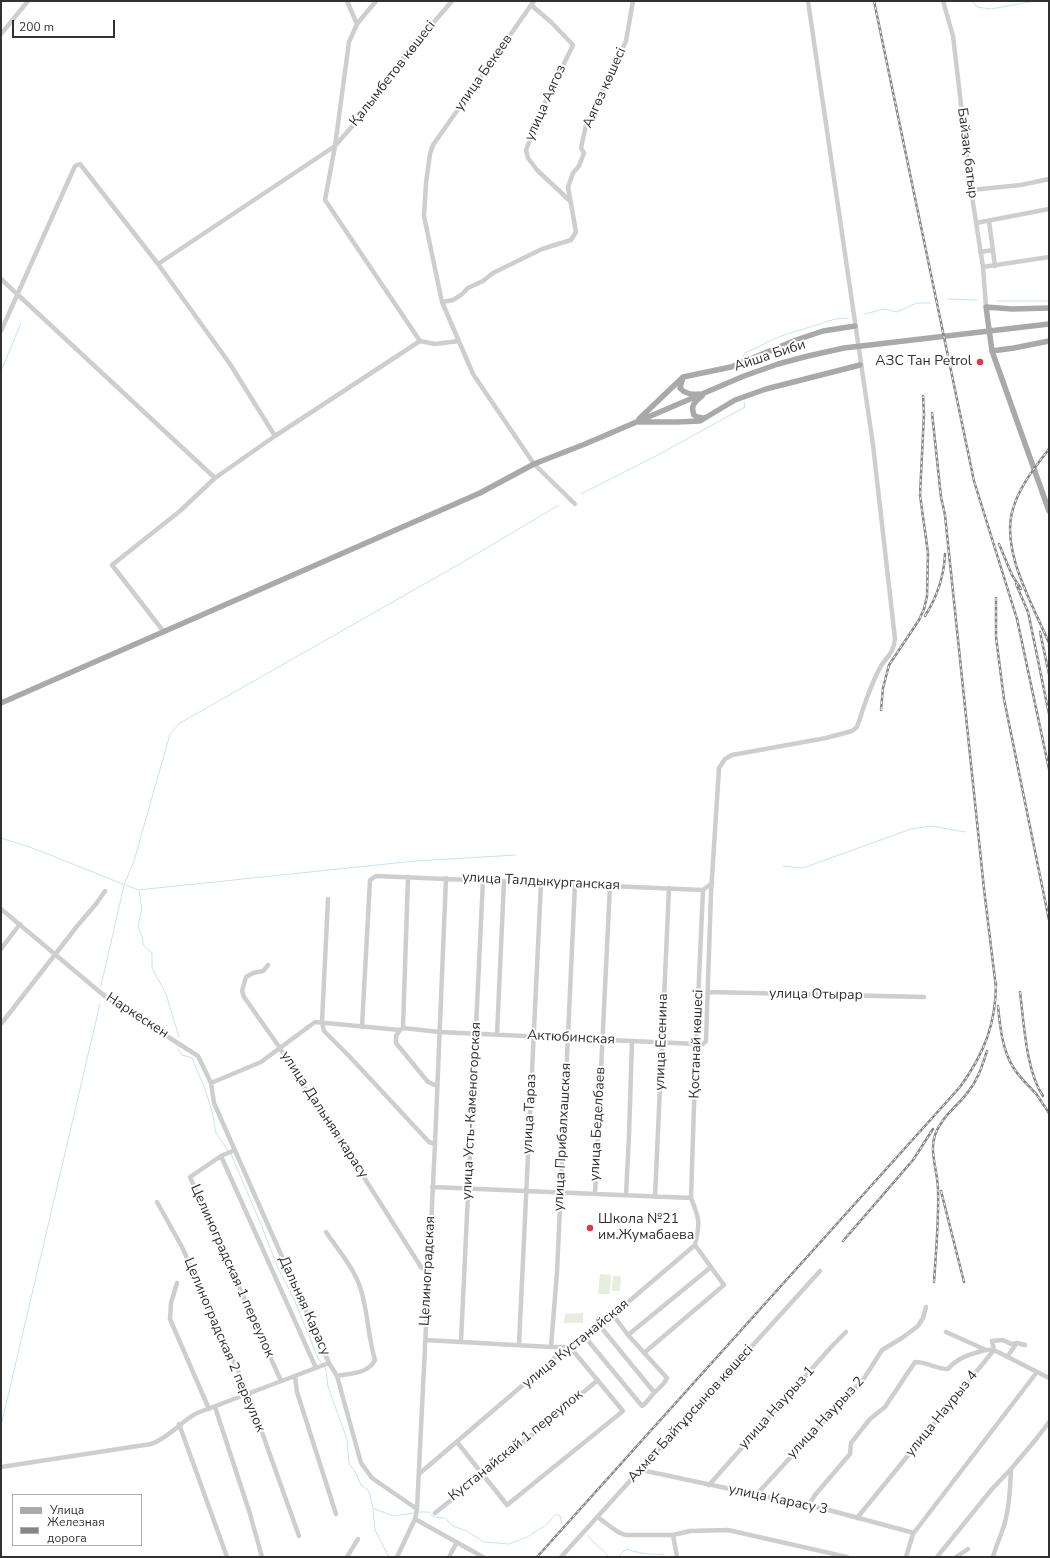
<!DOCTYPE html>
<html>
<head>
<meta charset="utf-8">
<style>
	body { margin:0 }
	#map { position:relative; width:1050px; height:1558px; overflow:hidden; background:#fff; font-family:"Nunito Sans",sans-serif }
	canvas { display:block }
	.frame { position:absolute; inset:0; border:2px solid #313131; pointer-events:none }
	.legend { position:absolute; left:12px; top:1494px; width:130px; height:52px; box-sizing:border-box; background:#fff; border:1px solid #adadad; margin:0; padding:5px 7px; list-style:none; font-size:12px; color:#313131 }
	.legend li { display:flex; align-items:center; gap:8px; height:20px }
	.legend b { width:20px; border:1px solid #adadad }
	.scale { position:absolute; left:12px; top:20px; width:103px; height:18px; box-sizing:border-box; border:2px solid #313131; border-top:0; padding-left:5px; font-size:12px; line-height:14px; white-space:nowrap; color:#313131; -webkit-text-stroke:3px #fff; paint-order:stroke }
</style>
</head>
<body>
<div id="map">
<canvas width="1050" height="1558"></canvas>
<div class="frame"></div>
<ul class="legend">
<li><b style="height:5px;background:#a9a9a9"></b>Улица</li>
<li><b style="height:5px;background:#868686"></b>Железная дорога</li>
</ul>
<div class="scale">200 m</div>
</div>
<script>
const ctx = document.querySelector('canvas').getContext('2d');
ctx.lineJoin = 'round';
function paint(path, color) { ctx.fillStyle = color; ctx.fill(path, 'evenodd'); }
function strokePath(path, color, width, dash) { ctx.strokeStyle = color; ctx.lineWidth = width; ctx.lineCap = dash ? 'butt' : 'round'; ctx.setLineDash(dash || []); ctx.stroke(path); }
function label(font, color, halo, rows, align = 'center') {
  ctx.font = font + ' "Nunito Sans",sans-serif'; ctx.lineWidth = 4; ctx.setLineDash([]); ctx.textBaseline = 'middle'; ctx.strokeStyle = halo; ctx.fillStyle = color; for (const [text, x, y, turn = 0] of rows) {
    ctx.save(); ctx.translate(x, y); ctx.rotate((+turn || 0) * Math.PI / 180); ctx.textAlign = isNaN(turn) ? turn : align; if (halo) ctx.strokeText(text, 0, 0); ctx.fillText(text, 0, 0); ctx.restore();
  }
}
const green = new Path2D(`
	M 600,1274 L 611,1275 L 610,1294 L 598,1294 Z
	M 613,1276 L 621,1276 L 620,1291 L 612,1291 Z
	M 583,1313 L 583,1323 L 564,1323 L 565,1314 Z`);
const stream = new Path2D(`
	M 972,1 L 977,7 L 991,9 L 1035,1
	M 948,299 L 977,300
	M 997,301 L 1049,301
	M 865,314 L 884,309 L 897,312 L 917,303 L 931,303
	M 742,358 L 745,353 L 781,336 L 835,319 L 848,318
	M 1,371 L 21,323
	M 581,494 L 656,456 L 745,407 L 744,402
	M 1,838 L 35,849 L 138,890 L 415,861 L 516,855
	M 783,866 L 803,868 L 911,829 L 931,826 L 965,832
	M 139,891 L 142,909 L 138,926 L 143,939 L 143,945 L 152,953 L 152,968 L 166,994 L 179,1037
	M 101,986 L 124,885 L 134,861 L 170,734 L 180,723 L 463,562 L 559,505
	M 178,1049 L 182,1055 L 192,1058 L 205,1089 L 212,1111 L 216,1133 L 229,1152
	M 231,1154 L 260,1222 L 278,1268 L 294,1299 L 318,1358 L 322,1364
	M 324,1366 L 326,1370 L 328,1387 L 347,1439 L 349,1463 L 358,1476
	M 1,1426 L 100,1004
	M 357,1476 L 361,1485 L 369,1491 L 373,1508 L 393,1516 L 414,1513
	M 373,1509 L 375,1530 L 389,1557
	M 417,1512 L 429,1512 L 434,1517 L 445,1518 L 453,1526 L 467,1531 L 484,1542 L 509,1544 L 527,1537 L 546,1525 L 556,1514 L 560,1516 L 562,1523
	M 587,1535 C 593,1544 603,1548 609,1557
	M 618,1557 L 626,1549 C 638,1553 650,1555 663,1554 L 665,1557`);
const minor = new Path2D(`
	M 347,1 L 357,24
	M 534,1 L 433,145 L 430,154 L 426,183 L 424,216 L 442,302 L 473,374 L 534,464 L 575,504
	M 943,1 L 953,36 L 971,190 L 983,267 L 986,307
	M 531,5 L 551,22 L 573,45 L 540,113 L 526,150 L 528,158 L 537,170 L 571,202
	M 1,34 L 28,1
	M 971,190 L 1021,185 L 1049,179
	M 989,221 L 995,266
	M 976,223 L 1049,209
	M 980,252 L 993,250
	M 158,264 L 335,146 L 361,116 L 398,64 L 452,1
	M 983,267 L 1049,257
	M 1,279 L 215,478
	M 442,302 L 453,300 L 461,295 L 468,288 L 483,281 L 493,273 L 542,249 L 571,240 L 576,232 L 568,187 L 573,173 L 579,166 L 584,153 L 581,148 L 586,125 L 626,41 L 633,1
	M 1,331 L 75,166 L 80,164 L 158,264 L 230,364 L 275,436
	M 420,341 L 435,344 L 459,341
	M 164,632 L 112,565 L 180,511 L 215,478 L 275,436 L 420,341 L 325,200 L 335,146 L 349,42 L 357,24 L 376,1
	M 1,909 L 107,998 L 198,1056 L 211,1083 L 214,1103 L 329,1363 L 337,1376 L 361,1463 L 372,1478 L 417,1509
	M 1,949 L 20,924
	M 268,965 L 263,971 L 253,973 L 246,977 L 242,991 L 244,997 L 280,1048 L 304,1087 L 316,1102 L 421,1267 L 429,1272
	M 708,992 L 924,997
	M 322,1022 L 328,899
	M 322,1023 L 324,1031 L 350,1057 L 429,1142 L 435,1144
	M 1,1024 L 78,925 L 96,904 L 105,891
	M 362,1027 L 370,880 L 376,876 L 703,890 L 712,883
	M 403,1028 L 408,877
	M 400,1030 L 396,1036 L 396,1043 L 428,1082 L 437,1086
	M 497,1035 L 504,881
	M 211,1083 L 261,1062 L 315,1022 L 400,1030 L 403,1028 L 439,1032 L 696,1044 L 703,1044 L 706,1041 L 711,893 L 719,768 L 725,759 L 732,755 L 826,738 L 852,731 L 857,727 C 864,707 870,685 881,666 C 888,655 893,654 895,639 L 873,445 L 808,1
	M 235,1150 L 221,1156 L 190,1177 L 281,1381
	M 221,1156 L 316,1368
	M 432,1187 L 691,1198
	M 595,1194 L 610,885
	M 626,1195 L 629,1135 L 632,1041
	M 655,1197 L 669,888
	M 157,1202 L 182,1247 L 248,1393 L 299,1536
	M 326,1232 C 338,1250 355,1269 361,1290 C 368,1313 368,1337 375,1360 C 368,1374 351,1373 337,1376
	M 177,1283 L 171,1303 L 170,1319 L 209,1409
	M 600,1326 L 654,1392
	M 628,1335 L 711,1267
	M 585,1337 L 642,1406 C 648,1402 651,1395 656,1391 C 661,1386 664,1385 667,1378 L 628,1335 L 613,1315
	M 425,1340 L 551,1347
	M 461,1341 L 483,880
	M 1017,1343 L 1011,1344 L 1003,1340 L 992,1341 L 994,1350 L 1049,1378
	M 519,1344 L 541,883
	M 644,1353 L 724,1285 L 695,1245
	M 1007,1357 L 1017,1343 L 1025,1345
	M 295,1376 L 297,1392 L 336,1514
	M 215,1407 L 250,1514 L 262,1557
	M 179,1424 L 227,1557
	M 457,1442 L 507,1505 L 623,1411 L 570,1347 L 551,1347 L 557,1272 L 575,884
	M 1,1467 L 151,1444 C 169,1438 181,1421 197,1413 L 329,1363
	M 641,1470 L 825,1509 L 914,1533
	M 419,1474 L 558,1355 L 600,1326 L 695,1245 C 700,1223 700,1220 691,1198 L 696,1044 L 703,890
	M 709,1485 L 832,1346 L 846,1332
	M 756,1495 L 810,1436 L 863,1380 L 882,1350 L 902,1338 L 918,1326 L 923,1318 L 926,1307
	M 808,1506 L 815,1495 L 850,1454 L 851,1443 L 870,1419 L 885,1407 L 915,1362 C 929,1362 934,1369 948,1369 C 958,1357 971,1354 986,1350
	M 435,1513 L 537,1431 L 598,1380
	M 597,1517 C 606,1522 615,1533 626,1535 L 673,1535 L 690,1531 L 728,1530 L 847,1557
	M 857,1518 L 994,1350 L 986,1350 L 946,1332
	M 415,1519 L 483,1557
	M 673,1535 L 677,1557
	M 347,1557 L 358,1539
	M 397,1557 L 415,1519 L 417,1509 L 435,1144 L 446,878
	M 449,1557 L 457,1542
	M 561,1557 L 820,1271
	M 906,1557 L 913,1534 L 1037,1372
	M 937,1557 L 992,1489 L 1011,1469 L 1037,1438 L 1049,1422
	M 956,1557 L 968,1549
	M 993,1557 C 996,1545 1002,1534 1005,1522 C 1010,1505 1010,1487 1011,1469`);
const major = new Path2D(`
	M 1049,308 L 1012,309 L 986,307 L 992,351 L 1049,511
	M 992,351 L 1014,348 L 1049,341
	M 683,377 L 680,388 C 685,394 691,395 699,394
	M 702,396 C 695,402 690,405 694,415 L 697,417 L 704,418
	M 639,419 L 683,377 L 731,367 L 796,340 L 823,331 L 855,326
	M 639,422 L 677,422 L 700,421 L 735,400 L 766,389 L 860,365
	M 1,703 L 480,493 L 534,464 L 585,444 L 744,376 L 778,364 L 808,356 L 844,348 L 1049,324`);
const rail = new Path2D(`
	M 874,1 L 974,481 L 1017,619 L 1049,769
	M 932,413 L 941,497 L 945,515 L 984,889 L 996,988
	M 1049,449 C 1035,467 1019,487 1013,509 C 1000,550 1033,605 1049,643
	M 999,544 L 1012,575 L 1021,589
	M 1016,584 L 1028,612 L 1031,626 L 1049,714
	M 996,598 L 996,637 L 1004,699 L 1049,920
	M 925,616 C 937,597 944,577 945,554
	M 1040,632 L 1049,674
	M 881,710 L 883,688 L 889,665 L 919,620 L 924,609 L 927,596 L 928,553 L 920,495 L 924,414 L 923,396
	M 1020,992 C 1024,1023 1026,1071 1043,1096
	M 998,1006 C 1000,1026 1002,1049 1013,1067 C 1019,1077 1029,1086 1037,1095 C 1041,1101 1045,1107 1049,1113
	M 941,1191 L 964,1282
	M 843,1241 L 913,1160 L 933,1129
	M 934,1282 C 936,1251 939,1220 938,1190 C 938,1172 929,1152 935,1135 C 941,1117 957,1107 968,1092 C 978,1080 982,1066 987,1051
	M 537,1557 L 960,1087 C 984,1054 996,1024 996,983`);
const markers = [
	[980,362,4,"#e53743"],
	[590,1228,4,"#e53743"]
];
const streetNames = [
	["улица Бекеев",484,73,-55],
	["Қалымбетов көшесі",393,74,-52],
	["Аягөз көшесі",605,88,-66],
	["улица Аягоз",546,103,-66],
	["Байзақ батыр",967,153,83],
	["Айша Биби",770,356,-18],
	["улица Талдыкурганская",541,882,3],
	["улица Отырар",816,995,1],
	["Наркескен",137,1016,33],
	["Актюбинская",571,1038,3],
	["улица Есенина",662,1042,-88],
	["Қостанай көшесі",697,1044,-88],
	["улица Усть-Каменогорская",472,1111,-87],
	["улица Тараз",530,1114,-87],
	["улица Дальняя карасу",324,1115,57],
	["улица Беделбаев",598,1124,-87],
	["улица Прибалхашская",563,1137,-87],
	["Целиноградская 1 переулок",232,1271,66],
	["Целиноградская",428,1271,-87],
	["Дальняя Карасу",304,1306,66],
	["улица Кустанайская",576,1344,-39],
	["Целиноградская 2 переулок",224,1345,67],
	["улица Наурыз 1",777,1408,-48],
	["Ахмет Байтұрсынов көшесі",691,1414,-48],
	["улица Наурыз 4",942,1414,-51],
	["улица Наурыз 2",826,1418,-47],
	["Кустанайскай 1 переулок",516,1446,-39],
	["улица Карасу 3",778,1500,12]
];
const poiNames = [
	["АЗС Тан Petrol",972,362],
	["Школа №21",598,1220,"left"],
	["им.Жумабаева",598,1236,"left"]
];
paint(green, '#e7eee0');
strokePath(stream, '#cce0ed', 1);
strokePath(minor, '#cecece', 4.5);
strokePath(major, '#a9a9a9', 5.5);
strokePath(rail, '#868686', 2.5);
strokePath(rail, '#fff', 1, [3]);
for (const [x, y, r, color] of markers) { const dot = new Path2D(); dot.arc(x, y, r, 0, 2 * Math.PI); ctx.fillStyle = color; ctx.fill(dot); strokePath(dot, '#fff', 1.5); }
label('14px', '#313131', '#fff', streetNames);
label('14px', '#313131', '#fff', poiNames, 'right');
</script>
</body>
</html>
